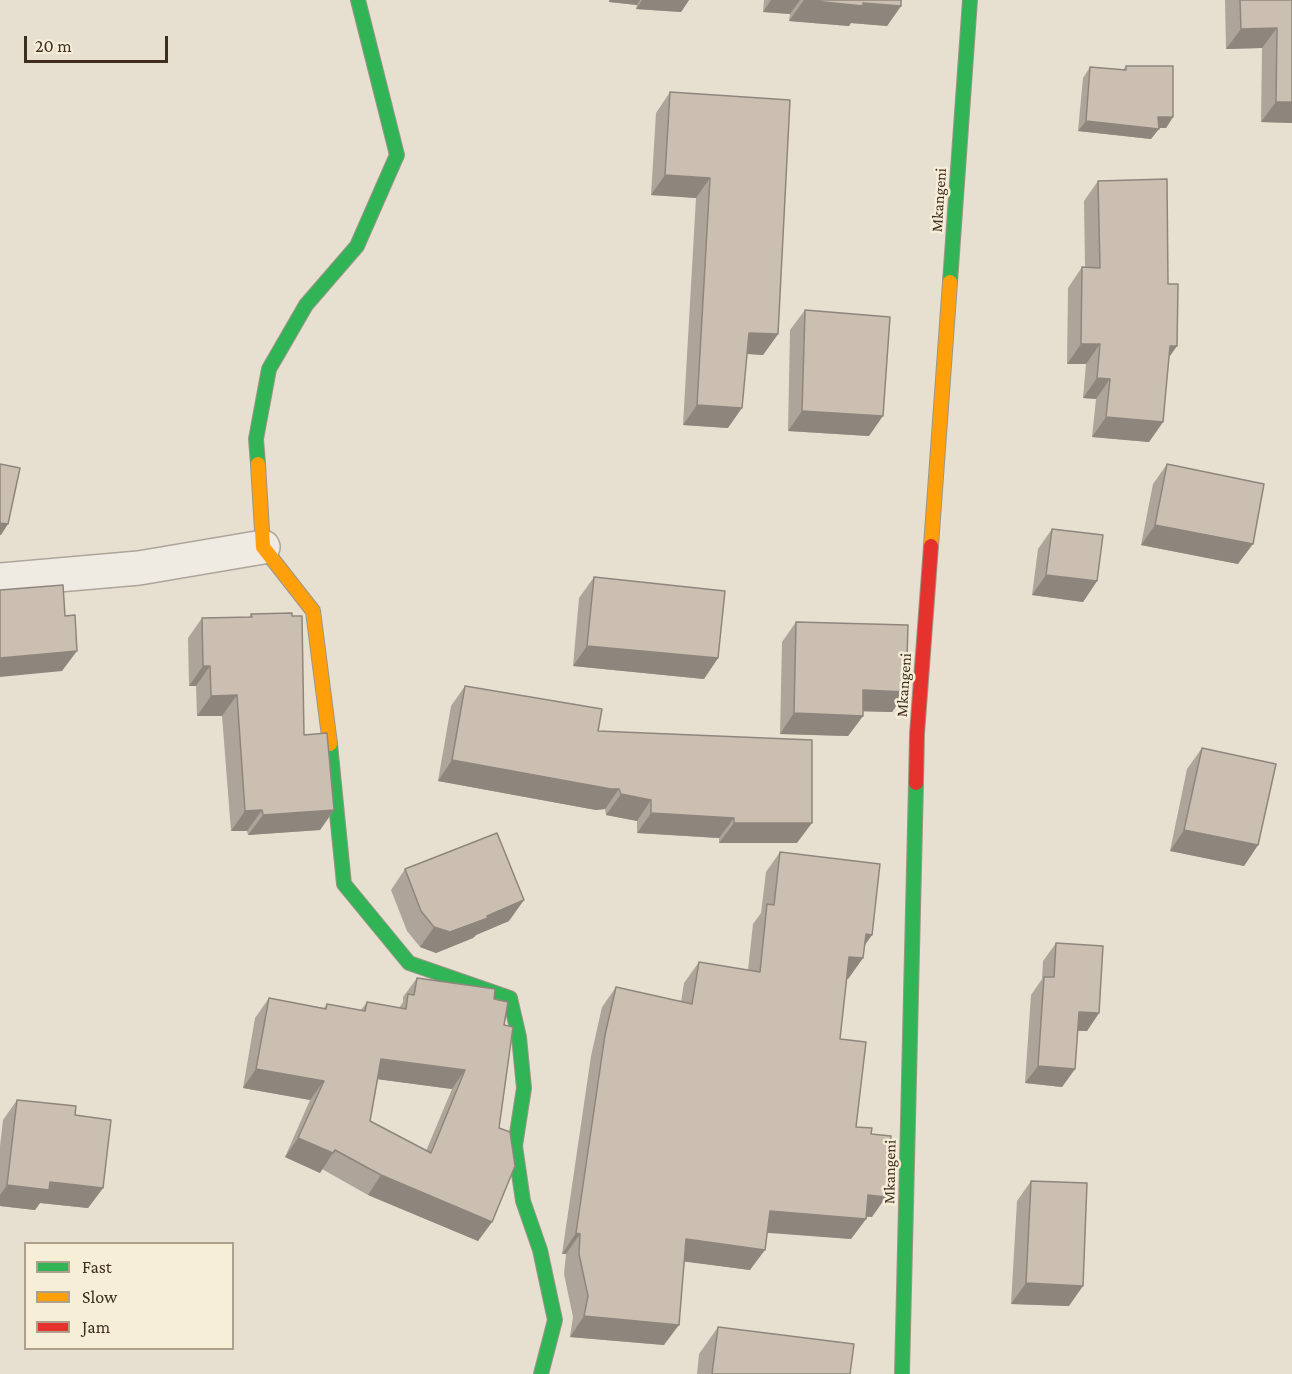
<!DOCTYPE html>
<html>
<head>
<meta charset="utf-8">
<style>
	body { margin:0 }
	#map { position:relative; width:1292px; height:1374px; overflow:hidden; background:#e7e0d1; font-family:"Crimson Pro",serif }
	canvas { display:block }
	.legend { position:absolute; left:24px; top:1242px; width:210px; height:108px; box-sizing:border-box; background:#f7eed8; border:2px solid #ada18e; margin:0; padding:8px 10px; list-style:none; font-size:18px; color:#3d2e20 }
	.legend li { display:flex; align-items:center; gap:12px; height:30px }
	.legend b { width:30px; border:2px solid #ada18e }
	.scale { position:absolute; left:24px; top:36px; width:144px; height:27px; box-sizing:border-box; border:3px solid #3d2e20; border-top:0; padding-left:8px; font-size:18px; line-height:21px; white-space:nowrap; color:#3d2e20; -webkit-text-stroke:4px #f7eed8; paint-order:stroke }
</style>
</head>
<body>
<div id="map">
<canvas width="1292" height="1374"></canvas>
<ul class="legend">
<li><b style="height:8px;background:#30b455"></b>Fast</li>
<li><b style="height:8px;background:#ff9f0a"></b>Slow</li>
<li><b style="height:8px;background:#e5322d"></b>Jam</li>
</ul>
<div class="scale">20 m</div>
</div>
<script>
const ctx = document.querySelector('canvas').getContext('2d');
ctx.lineJoin = 'round';
function strokePath(path, color, width, dash) { ctx.strokeStyle = color; ctx.lineWidth = width; ctx.lineCap = dash ? 'butt' : 'round'; ctx.setLineDash(dash || []); ctx.stroke(path); }
function paint(path, color) { ctx.fillStyle = color; ctx.fill(path, 'evenodd'); }
function label(font, color, halo, rows, align = 'center') {
  ctx.font = font + ' "Crimson Pro",serif'; ctx.lineWidth = 5; ctx.setLineDash([]); ctx.textBaseline = 'middle'; ctx.strokeStyle = halo; ctx.fillStyle = color; for (const [text, x, y, turn = 0] of rows) {
    ctx.save(); ctx.translate(x, y); ctx.rotate((+turn || 0) * Math.PI / 180); ctx.textAlign = isNaN(turn) ? turn : align; if (halo) ctx.strokeText(text, 0, 0); ctx.fillText(text, 0, 0); ctx.restore();
  }
}
const street = new Path2D(`
	M 0,580 L 139,568 L 263,547`);
const fast = new Path2D(`
	M 950,282 L 970,0
	M 258,464 L 256,439 L 269,369 L 306,305 L 357,246 L 397,155 L 358,0
	M 330,744 L 344,884 L 409,963 L 510,998 L 519,1037 L 524,1088 L 515,1146 L 523,1201 L 540,1250 L 555,1320 L 541,1374
	M 902,1374 L 916,783`);
const slow = new Path2D(`
	M 258,464 L 263,547 L 313,611 L 330,744
	M 931,546 L 950,282`);
const jam = new Path2D(`
	M 916,783 L 917,734 L 931,546`);
const wall = new Path2D(`
	M 609,0 L 689,0 L 681,12 L 636,9 L 637,5 L 609,2 Z
	M 764,0 L 901,0 L 901,6 L 887,26 L 851,23 L 849,26 L 789,21 L 790,14 L 763,12 Z
	M 1225,0 L 1292,0 L 1292,123 L 1261,122 L 1262,48 L 1226,49 Z
	M 1126,66 L 1173,117 L 1166,128 L 1159,128 L 1151,139 L 1078,131 L 1083,78 L 1090,67 L 1123,70 Z
	M 670,92 L 790,100 L 778,334 L 763,355 L 747,354 L 728,428 L 683,425 L 696,198 L 651,195 L 656,113 Z
	M 1098,181 L 1169,357 L 1163,422 L 1149,442 L 1092,437 L 1096,399 L 1083,398 L 1086,364 L 1067,364 L 1068,288 L 1082,267 L 1085,267 L 1084,201 Z
	M 805,310 L 869,436 L 788,431 L 790,330 Z
	M 1167,464 L 1238,564 L 1141,545 L 1153,484 Z
	M 1052,529 L 1097,581 L 1083,602 L 1032,595 L 1038,549 Z
	M 594,577 L 718,658 L 704,679 L 573,666 L 579,598 Z
	M 251,614 L 304,735 L 334,810 L 320,830 L 248,835 L 247,831 L 231,831 L 222,716 L 197,716 L 196,686 L 189,686 L 188,638 L 202,618 L 249,617 Z
	M 796,622 L 906,692 L 892,712 L 863,711 L 863,716 L 848,736 L 780,734 L 782,642 Z
	M 465,686 L 598,731 L 797,843 L 719,843 L 719,838 L 637,833 L 637,821 L 606,815 L 605,809 L 596,810 L 438,781 L 451,706 Z
	M 1202,748 L 1258,845 L 1244,866 L 1170,851 L 1187,769 Z
	M 780,852 L 864,947 L 863,958 L 848,979 L 847,978 L 840,1039 L 856,1127 L 871,1134 L 872,1217 L 866,1217 L 866,1219 L 851,1239 L 767,1232 L 750,1270 L 684,1261 L 664,1345 L 570,1337 L 573,1317 L 564,1274 L 566,1254 L 562,1254 L 591,1056 L 602,1007 L 616,987 L 681,1002 L 684,983 L 699,962 L 748,970 L 753,924 L 761,913 L 766,872 Z
	M 405,869 L 509,921 L 476,935 L 473,938 L 436,953 L 420,947 L 407,931 L 391,890 Z
	M 1056,943 L 1099,1013 L 1087,1031 L 1078,1031 L 1075,1069 L 1062,1087 L 1025,1083 L 1031,995 L 1042,979 L 1043,961 Z
	M 417,978 L 494,999 L 504,1025 L 499,1128 L 492,1222 L 478,1241 L 368,1195 L 322,1169 L 320,1173 L 285,1157 L 310,1100 L 243,1088 L 255,1018 L 269,998 L 324,1008 L 327,1004 L 361,1010 L 367,1002 L 399,1008 L 403,1002 L 403,997 ZM 378,1079 L 452,1089 L 426,1151 L 370,1121 Z
	M 17,1100 L 75,1115 L 103,1188 L 88,1208 L 40,1203 L 35,1210 L 0,1206 L 0,1146 L 3,1120 Z
	M 1031,1181 L 1069,1306 L 1011,1304 L 1017,1201 Z
	M 718,1327 L 850,1374 L 697,1374 L 699,1354 Z`);
const shadedWall = new Path2D(`
	M 610,0 L 640,0 L 637,5 L 609,2 Z
	M 642,0 L 689,0 L 681,12 L 636,9 Z
	M 771,0 L 800,0 L 790,14 L 763,12 Z
	M 804,0 L 863,3 L 901,6 L 887,26 L 851,23 L 849,26 L 789,21 Z
	M 1277,28 L 1262,48 L 1226,49 L 1241,29 Z
	M 1276,102 L 1292,102 L 1292,123 L 1261,122 Z
	M 1158,117 L 1173,117 L 1166,128 L 1151,128 Z
	M 1086,121 L 1159,129 L 1151,139 L 1078,131 Z
	M 665,175 L 710,178 L 696,198 L 651,195 Z
	M 749,333 L 778,334 L 763,355 L 735,353 Z
	M 1081,344 L 1100,344 L 1086,364 L 1067,364 Z
	M 1170,346 L 1177,346 L 1163,366 Z
	M 1097,378 L 1110,379 L 1096,399 L 1083,398 Z
	M 697,405 L 742,408 L 728,428 L 683,425 Z
	M 802,411 L 883,416 L 869,436 L 788,431 Z
	M 1106,417 L 1163,422 L 1149,442 L 1092,437 Z
	M 0,523 L 8,524 L 1,535 L 0,535 Z
	M 1155,525 L 1253,544 L 1238,564 L 1141,545 Z
	M 1046,575 L 1097,581 L 1083,602 L 1032,595 Z
	M 587,646 L 718,658 L 704,679 L 573,666 Z
	M 77,651 L 62,671 L 0,677 L 0,658 Z
	M 203,666 L 210,666 L 196,686 L 189,686 Z
	M 863,690 L 906,692 L 892,712 L 849,711 Z
	M 237,695 L 222,716 L 197,716 L 211,696 Z
	M 794,713 L 863,716 L 848,736 L 780,734 Z
	M 452,760 L 619,789 L 605,809 L 596,810 L 438,781 Z
	M 621,794 L 651,800 L 637,821 L 606,815 Z
	M 262,810 L 247,831 L 231,831 L 245,811 Z
	M 334,810 L 320,830 L 248,835 L 263,815 Z
	M 651,813 L 734,818 L 719,838 L 637,833 Z
	M 734,823 L 812,823 L 797,843 L 719,843 Z
	M 1184,830 L 1258,845 L 1244,866 L 1170,851 Z
	M 524,900 L 509,921 L 476,935 L 473,938 L 436,953 L 420,947 L 434,927 L 487,916 Z
	M 866,934 L 872,935 L 858,955 Z
	M 849,957 L 863,958 L 848,979 L 835,977 Z
	M 1079,1012 L 1099,1013 L 1087,1031 L 1066,1030 Z
	M 381,1059 L 465,1070 L 452,1089 L 368,1078 Z
	M 1038,1066 L 1075,1069 L 1062,1087 L 1025,1083 Z
	M 256,1069 L 324,1081 L 310,1100 L 243,1088 Z
	M 298,1138 L 333,1153 L 320,1173 L 285,1157 Z
	M 381,1175 L 492,1222 L 478,1241 L 368,1195 Z
	M 50,1182 L 103,1188 L 88,1208 L 40,1203 L 35,1210 L 0,1206 L 0,1195 L 7,1185 Z
	M 868,1195 L 886,1197 L 872,1217 L 854,1215 Z
	M 770,1211 L 866,1219 L 851,1239 L 756,1232 Z
	M 576,1233 L 580,1234 L 566,1254 L 562,1254 Z
	M 686,1239 L 765,1250 L 750,1270 L 672,1260 Z
	M 1026,1283 L 1083,1286 L 1069,1306 L 1011,1304 Z
	M 584,1316 L 679,1325 L 664,1345 L 570,1337 Z`);
const building = new Path2D(`
	M 804,0 L 901,0 L 901,6 L 863,3 L 863,6 Z
	M 1240,0 L 1292,0 L 1292,102 L 1276,102 L 1277,28 L 1241,29 Z
	M 1126,66 L 1173,66 L 1173,117 L 1158,117 L 1159,129 L 1086,121 L 1090,67 L 1126,70 Z
	M 670,92 L 790,100 L 778,334 L 749,333 L 742,408 L 697,405 L 710,178 L 665,175 Z
	M 1167,179 L 1168,284 L 1178,284 L 1177,346 L 1170,346 L 1163,422 L 1106,417 L 1110,379 L 1097,378 L 1100,344 L 1081,344 L 1082,267 L 1100,268 L 1098,181 Z
	M 805,310 L 890,317 L 883,416 L 802,411 Z
	M 0,464 L 20,468 L 8,524 L 0,523 Z
	M 1167,464 L 1264,484 L 1253,544 L 1155,525 Z
	M 1052,529 L 1103,535 L 1097,581 L 1046,575 Z
	M 594,577 L 725,591 L 718,658 L 587,646 Z
	M 63,585 L 65,616 L 75,615 L 77,651 L 0,658 L 0,590 Z
	M 292,613 L 292,616 L 302,616 L 304,735 L 327,733 L 334,810 L 263,815 L 262,810 L 245,811 L 237,695 L 211,696 L 210,666 L 203,666 L 202,618 L 252,617 L 251,614 Z
	M 796,622 L 908,625 L 906,692 L 863,690 L 863,716 L 794,713 Z
	M 465,686 L 602,709 L 598,731 L 812,740 L 812,823 L 734,823 L 734,818 L 651,813 L 651,800 L 621,794 L 619,789 L 611,789 L 452,760 Z
	M 1202,748 L 1276,764 L 1258,845 L 1184,830 Z
	M 497,833 L 524,900 L 487,916 L 488,918 L 450,932 L 434,927 L 421,911 L 405,869 Z
	M 780,852 L 880,864 L 872,935 L 866,934 L 863,958 L 849,957 L 840,1039 L 866,1042 L 856,1127 L 872,1128 L 871,1134 L 891,1136 L 886,1197 L 868,1195 L 866,1219 L 770,1211 L 765,1250 L 686,1239 L 679,1325 L 584,1316 L 588,1296 L 579,1254 L 580,1234 L 576,1233 L 605,1035 L 616,987 L 692,1004 L 699,962 L 760,972 L 767,904 L 774,905 Z
	M 1056,943 L 1103,946 L 1099,1013 L 1079,1012 L 1075,1069 L 1038,1066 L 1044,977 L 1054,977 Z
	M 417,978 L 495,989 L 494,999 L 508,1002 L 504,1025 L 513,1027 L 499,1128 L 510,1132 L 515,1166 L 492,1222 L 381,1175 L 335,1150 L 333,1153 L 298,1138 L 324,1081 L 256,1069 L 269,998 L 326,1009 L 327,1004 L 365,1011 L 367,1002 L 406,1009 L 408,994 L 414,995 ZM 381,1059 L 465,1070 L 431,1153 L 370,1121 Z
	M 17,1100 L 76,1106 L 75,1115 L 111,1120 L 103,1188 L 50,1182 L 49,1190 L 7,1185 Z
	M 1031,1181 L 1087,1183 L 1083,1286 L 1026,1283 Z
	M 718,1327 L 854,1344 L 850,1374 L 712,1374 Z`);
const streetNames = [
	["Mkangeni",939,200,-86],
	["Mkangeni",904,685,-86],
	["Mkangeni",890,1172,-89]
];
strokePath(street, '#ada599', 36);
strokePath(fast, '#9c958a', 16);
strokePath(slow, '#9c958a', 16);
strokePath(jam, '#9c958a', 16);
strokePath(street, '#efebe3', 33);
strokePath(fast, '#30b455', 14);
strokePath(slow, '#ff9f0a', 14);
strokePath(jam, '#e5322d', 14);
paint(wall, '#afa499');
paint(shadedWall, '#8e867d');
paint(building, '#cbbfb2');
strokePath(building, '#8e867d', 1.5);
label('16px', '#3d2e20', '#f7eed8', streetNames);
</script>
</body>
</html>
